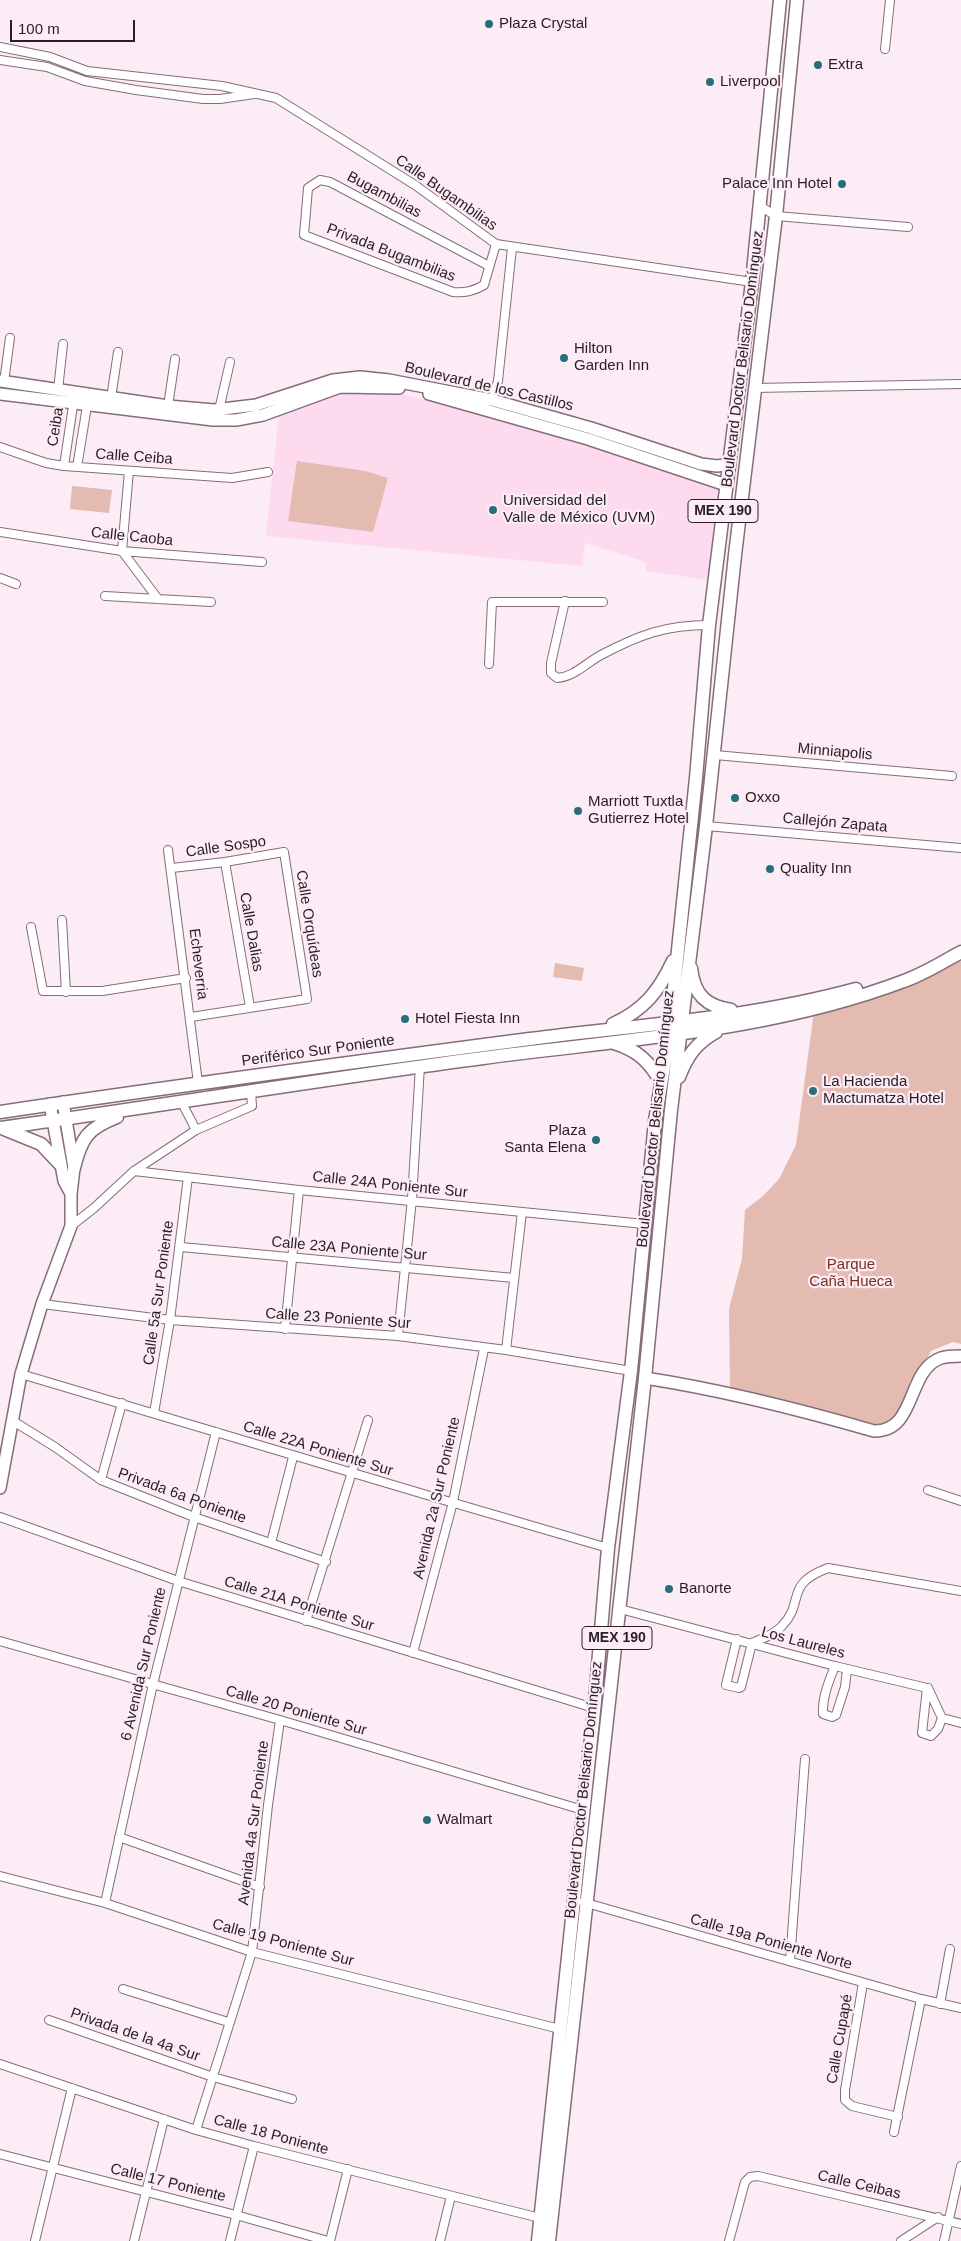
<!DOCTYPE html>
<html>
<head>
<meta charset="utf-8">
<style>
	body { margin:0 }
	#map { position:relative; width:961px; height:2241px; overflow:hidden; background:#fcecf5; font-family:Arial,sans-serif }
	canvas { display:block }
	.scale { position:absolute; left:10px; top:20px; width:125px; height:22px; box-sizing:border-box; border:2px solid #281e24; border-top:0; padding-left:6px; font-size:15px; line-height:18px; white-space:nowrap; color:#281e24; -webkit-text-stroke:4px #fcecf5; paint-order:stroke }
</style>
</head>
<body>
<div id="map">
<canvas width="961" height="2241"></canvas>
<div class="scale">100 m</div>
</div>
<script>
const ctx = document.querySelector('canvas').getContext('2d');
ctx.lineJoin = 'round';
function paint(path, color) { ctx.fillStyle = color; ctx.fill(path, 'evenodd'); }
function strokePath(path, color, width, dash) { ctx.strokeStyle = color; ctx.lineWidth = width; ctx.lineCap = dash ? 'butt' : 'round'; ctx.setLineDash(dash || []); ctx.stroke(path); }
function label(font, color, halo, rows, align = 'center') {
  ctx.font = font + ' Arial,sans-serif'; ctx.lineWidth = 4.5; ctx.setLineDash([]); ctx.textBaseline = 'middle'; ctx.strokeStyle = halo; ctx.fillStyle = color; for (const [text, x, y, turn = 0] of rows) {
    ctx.save(); ctx.translate(x, y); ctx.rotate((+turn || 0) * Math.PI / 180); ctx.textAlign = isNaN(turn) ? turn : align; if (halo) ctx.strokeText(text, 0, 0); ctx.fillText(text, 0, 0); ctx.restore();
  }
}
const built = new Path2D(`
	M 381,390 L 475,411 L 720,485 L 708,580 L 646,571 L 646,562 L 585,543 L 582,566 L 266,536 L 279,412 L 334,393 Z`);
const green = new Path2D(`
	M 297,461 L 365,471 L 388,478 L 373,532 L 288,521 Z
	M 72,486 L 112,490 L 109,513 L 70,509 Z
	M 961,958 L 961,1344 L 953,1342 L 931,1351 L 895,1423 L 876,1427 L 730,1392 L 729,1309 L 742,1259 L 745,1210 L 763,1196 L 779,1179 L 796,1145 L 814,1011 L 907,987 Z
	M 555,963 L 584,968 L 582,981 L 553,977 Z`);
const street = new Path2D(`
	M 0,47 L 50,57 L 87,71 L 222,86 L 276,98 L 415,185 L 496,244 L 752,282
	M 885,49 L 890,0
	M 0,60 L 47,67 L 85,81 L 136,90 L 203,99 L 220,99 L 254,94
	M 760,206 L 776,216 L 908,227
	M 489,266 L 330,182 L 320,180 L 308,188 L 304,235 L 453,292 C 466,293 473,291 484,285 L 496,244
	M 4,382 L 10,338
	M 755,388 L 961,384
	M 58,390 L 63,344
	M 111,398 L 118,352
	M 492,400 L 498,381 L 512,248
	M 168,406 L 175,359
	M 219,410 L 230,362
	M 0,447 L 46,463 L 64,466 L 232,478 L 268,472
	M 64,466 L 74,399
	M 77,467 L 88,400
	M 129,471 L 122,551 L 158,599
	M 0,532 L 122,551 L 262,562
	M 0,578 L 16,584
	M 105,596 L 211,602
	M 565,601 L 551,663 L 551,673 L 557,678 C 574,677 586,663 601,655 C 639,635 665,625 709,625
	M 489,664 L 492,602 L 603,602
	M 715,755 L 952,776
	M 706,826 L 961,848
	M 168,850 L 198,1083
	M 225,862 L 250,1007
	M 172,868 L 225,862 L 284,852 L 307,999 L 191,1017
	M 62,920 L 66,992
	M 31,927 L 43,991 L 102,991 L 186,978
	M 196,1130 L 252,1106 L 251,1092
	M 134,1171 L 299,1190 L 644,1224
	M 71,1226 L 94,1208 L 134,1171 L 196,1130 L 182,1103
	M 181,1247 L 514,1278
	M 42,1304 L 170,1320 L 398,1336 L 506,1350 L 631,1371
	M 285,1329 L 299,1190
	M 398,1336 L 412,1199 L 420,1066
	M 506,1350 L 522,1212
	M 21,1374 C 216,1433 412,1491 608,1548
	M 154,1413 L 170,1320 L 188,1177
	M 13,1421 L 55,1447 L 101,1480 L 194,1517 L 326,1562
	M 101,1480 L 122,1403
	M 928,1490 L 961,1501
	M 0,1517 L 178,1581 L 594,1708
	M 271,1543 L 293,1457
	M 620,1609 L 835,1666 L 927,1688
	M 306,1621 L 368,1420
	M 737,1639 L 726,1685 L 739,1688 L 741,1687 L 752,1643 C 763,1638 774,1635 782,1626 C 806,1601 783,1585 828,1568 L 961,1591
	M 0,1641 L 280,1720 L 583,1810
	M 413,1653 L 453,1502 L 484,1349
	M 835,1666 C 829,1681 822,1697 823,1714 L 832,1717 L 836,1715 L 845,1687 L 847,1669
	M 927,1688 L 922,1733 L 931,1736 L 938,1729 L 942,1718
	M 928,1688 L 942,1718 L 961,1723
	M 119,1837 L 260,1887
	M 0,1876 L 105,1903 L 252,1952 L 560,2029
	M 583,1902 L 921,1999 L 961,2008
	M 105,1903 L 153,1684 L 216,1432
	M 790,1961 L 805,1759
	M 863,1983 L 845,2090 L 845,2100 L 852,2106 L 898,2117
	M 123,1989 L 228,2022
	M 940,2004 L 950,1949
	M 49,2020 L 213,2077 L 292,2099
	M 0,2064 L 196,2130 L 254,2146 L 540,2218
	M 196,2130 L 252,1952 L 268,1805 L 280,1720
	M 894,2132 L 921,1999
	M 0,2154 L 236,2215 L 328,2241
	M 35,2241 L 72,2088
	M 134,2241 L 164,2119
	M 230,2241 L 254,2146
	M 330,2241 L 348,2169
	M 440,2241 L 451,2196
	M 729,2241 L 745,2182 L 750,2177 L 758,2176 L 961,2224
	M 901,2241 L 938,2217
	M 944,2241 L 961,2166`);
const secondary = new Path2D(`
	M 0,381 L 168,406 L 214,410 L 256,405 L 333,380 L 360,377 L 389,380 L 492,400 L 591,428 L 701,464 L 717,466 L 730,464
	M 0,394 L 213,420 L 236,420 L 263,415 L 340,387 L 399,388
	M 429,394 L 588,439 L 726,485
	M 50,1104 L 64,1181 L 71,1194
	M 645,1378 C 723,1390 798,1409 874,1431 C 917,1432 906,1370 941,1358 C 947,1356 955,1356 961,1356
	M 0,1488 L 21,1374 L 42,1304 L 71,1226 L 71,1194 L 74,1168 L 63,1102`);
const primary = new Path2D(`
	M 691,968 C 694,995 706,1006 731,1010
	M 613,1024 C 644,1010 659,991 673,961
	M 614,1043 C 637,1050 649,1061 661,1082
	M 679,1077 C 687,1056 696,1043 716,1032
	M 0,1112 C 176,1086 353,1062 530,1039 C 639,1025 750,1018 856,989
	M 0,1128 C 161,1106 322,1079 483,1058 C 625,1039 769,1032 904,981 C 924,974 943,962 961,952
	M 4,1129 L 41,1144 L 60,1164
	M 74,1168 C 81,1138 88,1128 117,1117
	M 538,2241 L 595,1701 L 608,1548 L 631,1371 L 655,1121 L 669,1036 L 696,778 L 709,625 L 752,282 L 780,0
	M 549,2241 L 645,1378 L 671,1110 L 706,826 L 735,555 L 776,216 L 797,0`);
const markers = [
	[489,24,5,"#276e7b"],
	[818,65,5,"#276e7b"],
	[710,82,5,"#276e7b"],
	[842,184,5,"#276e7b"],
	[564,358,5,"#276e7b"],
	[493,510,5,"#276e7b"],
	[735,798,5,"#276e7b"],
	[578,811,5,"#276e7b"],
	[770,869,5,"#276e7b"],
	[405,1019,5,"#276e7b"],
	[813,1091,5,"#276e7b"],
	[596,1140,5,"#276e7b"],
	[669,1589,5,"#276e7b"],
	[427,1820,5,"#276e7b"]
];
const shields = [
	[723,511,70],
	[617,1638,70]
];
const shieldNames = [
	["MEX 190",723,511],
	["MEX 190",617,1638]
];
const poiNames = [
	["Plaza Crystal",499,24],
	["Extra",828,65],
	["Liverpool",720,82],
	["Palace Inn Hotel",832,184,"right"],
	["Hilton",574,349],
	["Garden Inn",574,366],
	["Universidad del",503,501],
	["Valle de México (UVM)",503,518],
	["Oxxo",745,798],
	["Marriott Tuxtla",588,802],
	["Gutierrez Hotel",588,819],
	["Quality Inn",780,869],
	["Hotel Fiesta Inn",415,1019],
	["La Hacienda",823,1082],
	["Mactumatza Hotel",823,1099],
	["Plaza",586,1131,"right"],
	["Santa Elena",586,1148,"right"],
	["Banorte",679,1589],
	["Walmart",437,1820]
];
const streetNames = [
	["Calle Bugambilias",446,193,35],
	["Bugambilias",384,195,28],
	["Privada Bugambilias",391,253,21],
	["Boulevard Doctor Belisario Domínguez",743,359,-83],
	["Boulevard de los Castillos",489,387,13],
	["Ceiba",56,427,-81],
	["Calle Ceiba",134,457,4],
	["Calle Caoba",132,537,6],
	["Minniapolis",835,752,5],
	["Callejón Zapata",835,823,5],
	["Calle Sospo",226,847,-8],
	["Calle Orquídeas",309,924,81],
	["Calle Dalias",251,932,80],
	["Echeverria",198,964,83],
	["Periférico Sur Poniente",318,1051,-8],
	["Boulevard Doctor Belisario Domínguez",656,1119,-84],
	["Calle 24A Poniente Sur",390,1185,6],
	["Calle 23A Poniente Sur",349,1249,5],
	["Calle 5a Sur Poniente",159,1293,-82],
	["Calle 23 Poniente Sur",338,1319,4],
	["Calle 22A Poniente Sur",318,1449,17],
	["Privada 6a Poniente",182,1496,20],
	["Avenida 2a Sur Poniente",437,1498,-77],
	["Calle 21A Poniente Sur",299,1604,17],
	["Los Laureles",803,1643,15],
	["6 Avenida Sur Poniente",144,1664,-77],
	["Calle 20 Poniente Sur",296,1711,16],
	["Boulevard Doctor Belisario Domínguez",584,1790,-84],
	["Avenida 4a Sur Poniente",254,1823,-83],
	["Calle 19a Poniente Norte",771,1942,16],
	["Calle 19 Poniente Sur",283,1943,15],
	["Privada de la 4a Sur",135,2035,19],
	["Calle Cupapé",840,2039,-80],
	["Calle 18 Poniente",271,2135,15],
	["Calle 17 Poniente",168,2183,14],
	["Calle Ceibas",859,2185,13]
];
const parkNames = [
	["Parque",851,1265],
	["Caña Hueca",851,1282]
];
paint(built, '#fddaee');
paint(green, '#e4bbb1');
strokePath(street, '#856d7b', 10);
strokePath(secondary, '#856d7b', 14);
strokePath(primary, '#856d7b', 15);
strokePath(street, '#fff', 8);
strokePath(secondary, '#fff', 11);
strokePath(primary, '#fff', 12);
for (const [x, y, r, color] of markers) { const dot = new Path2D(); dot.arc(x, y, r, 0, 2 * Math.PI); ctx.fillStyle = color; ctx.fill(dot); strokePath(dot, '#fcecf5', 2); }
for (const [x, y, w] of shields) { const box = new Path2D(); box.roundRect(x - w / 2, y - 11.5, w, 23, 4); ctx.fillStyle = '#fcecf5'; ctx.fill(box); strokePath(box, '#281e24', 1); }
label('bold 14px', '#281e24', null, shieldNames);
label('15px', '#281e24', '#fcecf5', poiNames, 'left');
label('15px', '#281e24', '#fcecf5', streetNames);
label('15px', '#7a2e1b', '#fcecf5', parkNames);
</script>
</body>
</html>
